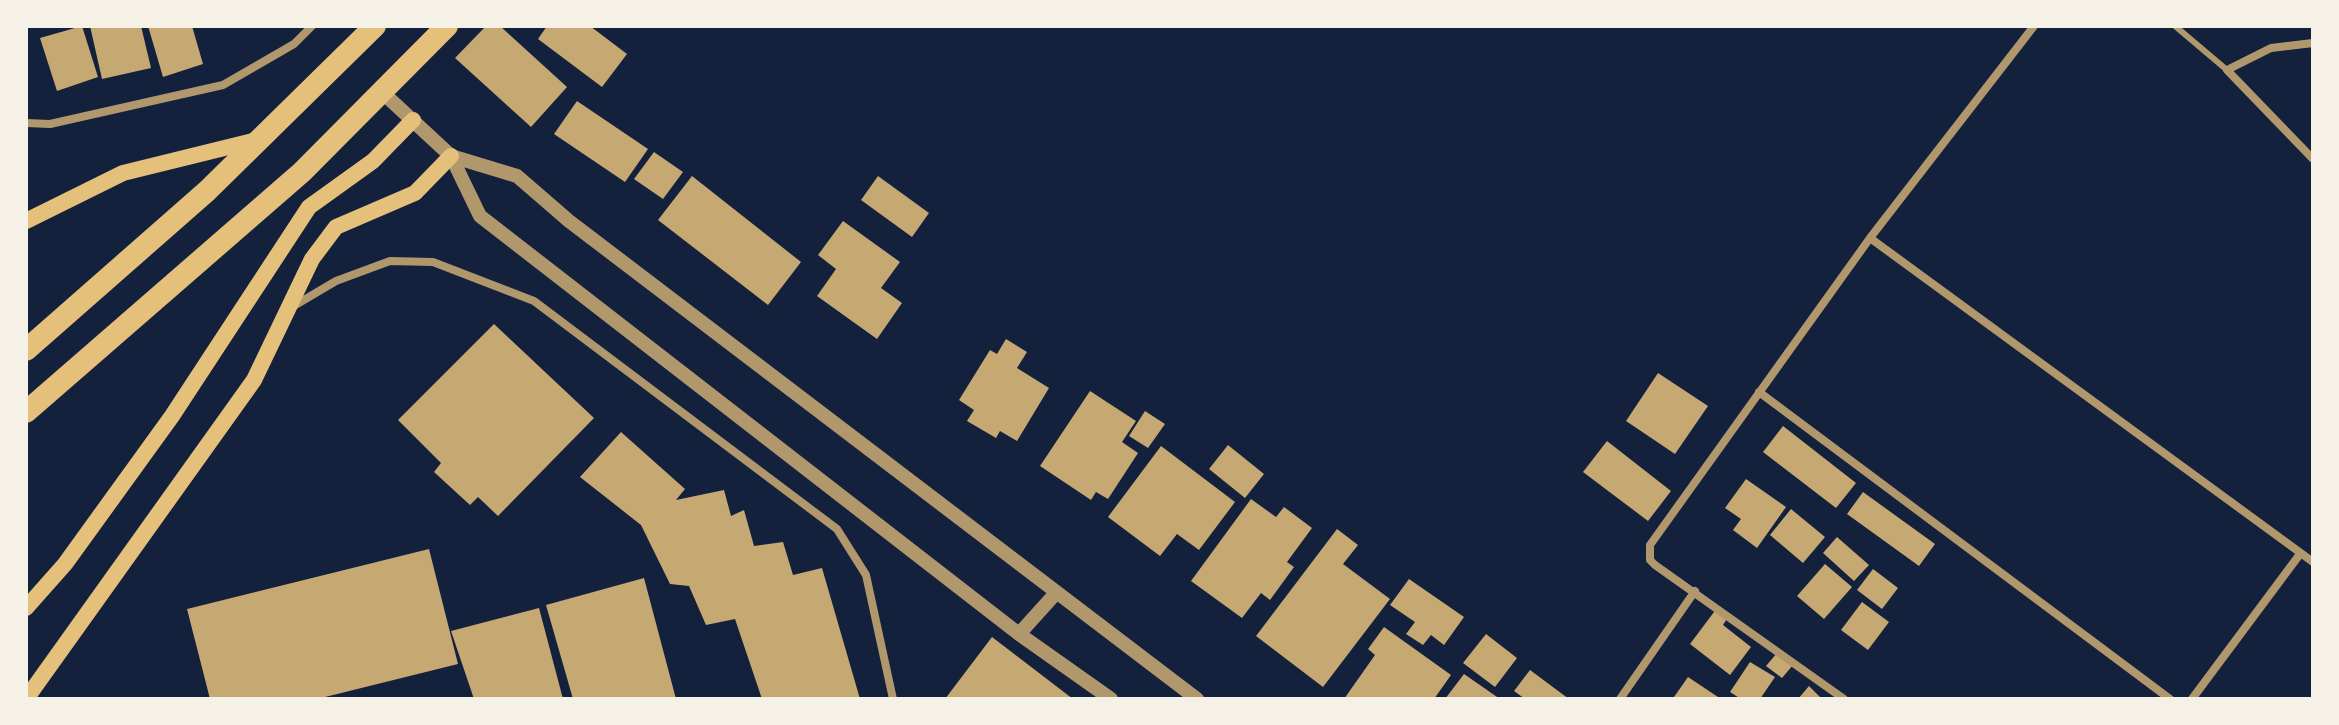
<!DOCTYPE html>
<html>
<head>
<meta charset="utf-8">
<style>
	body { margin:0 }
	#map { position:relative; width:2339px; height:725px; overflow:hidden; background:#14213d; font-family:"PT Serif",serif }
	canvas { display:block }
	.frame { position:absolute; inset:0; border:28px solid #f6f1e7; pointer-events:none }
</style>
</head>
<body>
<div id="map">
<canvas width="2339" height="725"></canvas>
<div class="frame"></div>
</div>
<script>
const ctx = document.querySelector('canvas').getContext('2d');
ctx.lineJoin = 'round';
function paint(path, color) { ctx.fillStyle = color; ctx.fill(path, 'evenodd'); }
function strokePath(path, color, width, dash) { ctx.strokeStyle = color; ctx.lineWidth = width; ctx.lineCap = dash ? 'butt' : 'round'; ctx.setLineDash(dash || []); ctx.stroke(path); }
const building = new Path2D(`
	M 82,26 L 98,77 L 57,91 L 40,38 Z
	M 90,26 L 141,26 L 151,68 L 102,79 Z
	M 148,26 L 192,26 L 203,64 L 163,77 Z
	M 486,26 L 500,26 L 567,87 L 531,127 L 455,58 Z
	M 547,26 L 590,26 L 627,54 L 602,87 L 538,39 Z
	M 577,101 L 648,149 L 625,182 L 554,134 Z
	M 654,152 L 683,172 L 663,199 L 634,179 Z
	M 692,176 L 801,262 L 768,305 L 658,220 Z
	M 878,176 L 929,213 L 912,237 L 861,200 Z
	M 843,221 L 900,262 L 881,288 L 902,303 L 877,339 L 817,296 L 836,269 L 818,255 Z
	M 494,324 L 594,418 L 498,516 L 478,497 L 470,505 L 434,472 L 441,463 L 398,420 Z
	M 1006,339 L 1027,352 L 1017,368 L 1049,388 L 1017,441 L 1000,431 L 996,438 L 967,421 L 974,410 L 959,400 L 990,350 L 997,354 Z
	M 1658,373 L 1708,406 L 1675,454 L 1626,421 Z
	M 1090,391 L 1136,421 L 1122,442 L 1138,453 L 1108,499 L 1096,492 L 1091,500 L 1040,466 Z
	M 1145,411 L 1165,424 L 1148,448 L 1129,436 Z
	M 1783,426 L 1856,483 L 1836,508 L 1763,452 Z
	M 621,432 L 685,489 L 676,500 L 724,490 L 731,516 L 744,510 L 754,546 L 783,542 L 793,575 L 822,568 L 860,699 L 762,699 L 735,619 L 706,625 L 689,586 L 670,584 L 641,525 L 580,477 Z
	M 1607,441 L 1671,491 L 1648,521 L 1583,472 Z
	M 1228,445 L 1264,474 L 1245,498 L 1209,469 Z
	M 1161,446 L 1235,502 L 1199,550 L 1177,534 L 1160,556 L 1108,517 Z
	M 1746,479 L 1786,507 L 1757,548 L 1733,530 L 1741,519 L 1725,508 Z
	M 1863,492 L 1935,544 L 1919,566 L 1847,514 Z
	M 1251,499 L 1276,517 L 1284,507 L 1312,528 L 1287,562 L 1294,567 L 1270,600 L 1261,593 L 1242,618 L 1191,581 Z
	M 1791,509 L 1825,537 L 1803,563 L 1770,535 Z
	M 1337,529 L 1358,545 L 1343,564 L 1390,599 L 1323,687 L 1256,636 Z
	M 1837,537 L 1869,565 L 1854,581 L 1823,553 Z
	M 429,549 L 458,664 L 317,699 L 210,699 L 187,609 Z
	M 1825,564 L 1852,587 L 1824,619 L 1797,596 Z
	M 1873,569 L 1898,588 L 1882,609 L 1857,590 Z
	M 644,578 L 676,699 L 573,699 L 546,605 Z
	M 1409,579 L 1464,617 L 1444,645 L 1431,635 L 1423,645 L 1406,634 L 1415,622 L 1390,605 Z
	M 1862,602 L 1889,622 L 1868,650 L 1841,630 Z
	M 539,608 L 563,699 L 474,699 L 451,631 Z
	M 1717,608 L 1728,617 L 1723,625 L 1751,647 L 1730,675 L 1690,644 Z
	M 1384,627 L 1451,675 L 1434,699 L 1344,699 L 1375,655 L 1368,649 Z
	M 1486,634 L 1517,658 L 1495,687 L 1463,663 Z
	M 992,637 L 1073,699 L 945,699 Z
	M 1777,653 L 1793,665 L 1782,678 L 1766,666 Z
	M 1750,662 L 1775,677 L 1760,699 L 1741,699 L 1730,692 Z
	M 1530,670 L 1569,699 L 1525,699 L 1514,691 Z
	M 1464,674 L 1500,699 L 1445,699 Z
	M 1688,677 L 1721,699 L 1674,697 Z
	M 1809,686 L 1822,699 L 1798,699 Z`);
const service = new Path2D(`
	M 2175,26 L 2227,70`);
const minor = new Path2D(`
	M 2313,43 L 2271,48 L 2227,70 L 2313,159
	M 26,123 L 50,124 L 223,85 L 294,44 L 312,26
	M 1870,238 L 2313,562
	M 292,307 L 336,281 L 390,261 L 433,262 L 534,301 L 837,529 L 866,575 L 893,699
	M 1759,392 L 2170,699
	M 1620,699 L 1695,591
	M 1844,699 L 1655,565 L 1650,560 L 1650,545 L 1870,238 L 2034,26
	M 2192,699 L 2300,554`);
const tertiary = new Path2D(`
	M 382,92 L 451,156 L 480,216 L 1019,634 L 1111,699
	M 451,156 L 517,176 L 569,221 L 1197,699
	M 1019,634 L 1056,593`);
const secondary = new Path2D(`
	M 26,221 L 123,173 L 261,139
	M 26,608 L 65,564 L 172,416 L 309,207 L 373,161 L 413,120
	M 26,699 L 254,380 L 312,259 L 336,227 L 415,193 L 451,156`);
const trunk = new Path2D(`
	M 26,350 L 207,191 L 375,26
	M 26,412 L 302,172 L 447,26`);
paint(building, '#c6a872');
strokePath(service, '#b1986c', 6);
strokePath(minor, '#b1986c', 8);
strokePath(tertiary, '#b1986c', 14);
strokePath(secondary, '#e5c07b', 16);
strokePath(trunk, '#e5c07b', 22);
</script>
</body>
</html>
